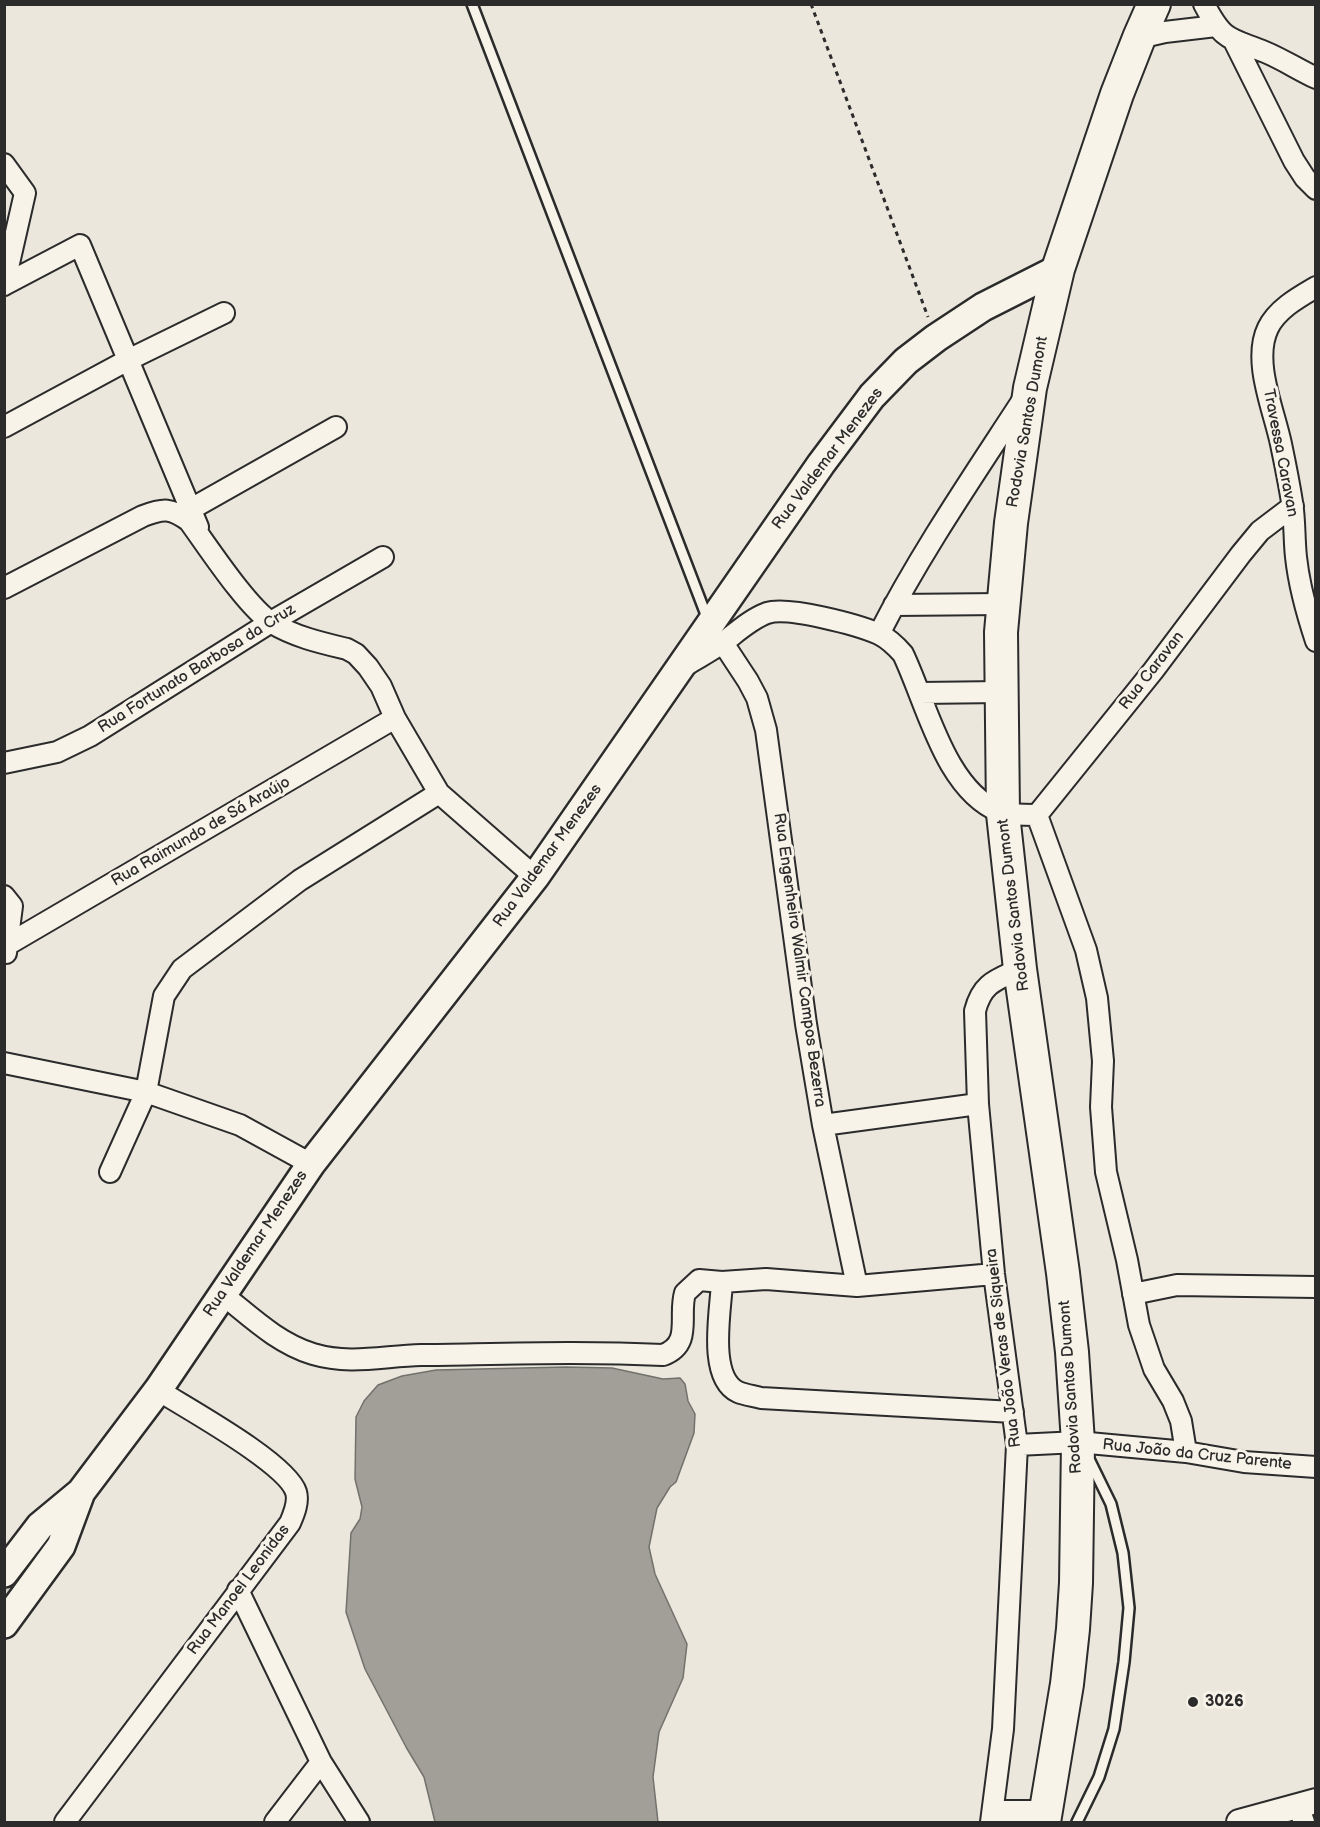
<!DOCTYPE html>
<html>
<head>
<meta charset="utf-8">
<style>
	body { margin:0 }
	#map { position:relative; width:1320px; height:1827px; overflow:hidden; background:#ebe7dd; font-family:"Balsamiq Sans",sans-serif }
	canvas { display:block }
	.frame { position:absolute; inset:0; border:6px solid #2b2b2b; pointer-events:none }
</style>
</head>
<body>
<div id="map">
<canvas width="1320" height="1827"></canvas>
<div class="frame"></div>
</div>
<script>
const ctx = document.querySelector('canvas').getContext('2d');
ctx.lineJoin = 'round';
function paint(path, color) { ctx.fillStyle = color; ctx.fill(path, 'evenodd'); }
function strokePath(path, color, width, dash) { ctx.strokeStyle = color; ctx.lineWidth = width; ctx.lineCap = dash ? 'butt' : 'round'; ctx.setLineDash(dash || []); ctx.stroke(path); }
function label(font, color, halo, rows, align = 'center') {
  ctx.font = font + ' "Balsamiq Sans",sans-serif'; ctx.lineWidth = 6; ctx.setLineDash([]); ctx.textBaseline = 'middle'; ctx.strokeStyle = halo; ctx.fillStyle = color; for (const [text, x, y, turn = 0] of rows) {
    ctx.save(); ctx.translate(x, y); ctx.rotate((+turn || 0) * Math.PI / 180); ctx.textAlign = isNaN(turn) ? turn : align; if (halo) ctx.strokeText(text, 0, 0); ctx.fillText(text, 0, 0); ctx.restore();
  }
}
const green = new Path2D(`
	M 44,1527 L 58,1535 L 5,1611 L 5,1584 Z`);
const water = new Path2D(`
	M 566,1367 L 612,1368 L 663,1379 L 680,1378 L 685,1384 L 688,1401 L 695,1414 L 694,1433 L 676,1482 L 670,1487 L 657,1508 L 649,1547 L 655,1574 L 687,1644 L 683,1678 L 659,1732 L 653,1777 L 658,1822 L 435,1822 L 424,1777 L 406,1747 L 365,1669 L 346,1612 L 351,1533 L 360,1519 L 362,1507 L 355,1479 L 356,1417 L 364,1401 L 378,1385 L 402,1376 L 436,1370 Z`);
const path = new Path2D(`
	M 811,4 L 928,317`);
const service = new Path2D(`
	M 472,4 L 708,620
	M 1077,1822 L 1099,1777 L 1114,1729 L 1124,1662 L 1129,1608 L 1123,1553 L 1111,1504 L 1089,1459`);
const minor = new Path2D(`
	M 1204,4 C 1224,42 1228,37 1265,52 C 1282,59 1299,70 1316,78
	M 1139,38 L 1165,32 L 1216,26
	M 1234,41 L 1294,161 L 1305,178 L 1316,189
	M 4,164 L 25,193 L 4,285
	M 4,285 L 80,245 L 198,527
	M 1316,287 C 1299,297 1277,309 1268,328 C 1252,361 1274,410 1281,444 C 1285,463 1289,483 1292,502 C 1295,520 1294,539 1296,557 C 1299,585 1307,614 1316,641
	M 4,427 L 128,360 L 224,313
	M 191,509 L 336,427
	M 4,588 L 143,516 C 164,508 171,508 189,521 C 208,547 247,607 272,623 C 295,637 322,643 347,649 L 356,654 L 368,667 L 381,686 L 395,718 L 439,793 L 535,877
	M 894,605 L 1003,604
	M 879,634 C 921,552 974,475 1024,398
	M 723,643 L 748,681 L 757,698 L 766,730 L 806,1024 L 823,1125 L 857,1286
	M 686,665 C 699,657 713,650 725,641 C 738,631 751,619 767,613 C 788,606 858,625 879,634 C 889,639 896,646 903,654 C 927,704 945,790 1000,812 C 1010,816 1026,814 1037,815 L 1153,671 L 1241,554 L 1260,531 L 1293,506
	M 920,693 L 1001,692
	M 4,763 L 57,752 L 90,736 L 271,622 L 383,557
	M 1037,815 L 1086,950 L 1097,998 L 1103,1061 L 1101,1107 L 1106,1172 L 1127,1260 L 1139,1325 L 1154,1369 L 1173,1401 L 1181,1421 L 1186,1452
	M 4,896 L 12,906 L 6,953
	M 7,945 L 395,718
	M 4,1063 L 146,1092 L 240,1125 L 311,1164
	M 823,1125 L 978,1104
	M 110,1172 L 146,1092 L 164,996 L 182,969 L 300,880 L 439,793
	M 994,1274 L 857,1286 L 766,1279 L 722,1282 C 721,1309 707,1377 738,1392 C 745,1395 754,1396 761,1398 L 1013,1412
	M 222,1294 C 250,1316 277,1343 313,1354 C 350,1365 383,1356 421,1355 C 502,1354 582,1351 663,1355 C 693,1344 678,1316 685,1293 L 699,1280 L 722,1282
	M 1133,1294 L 1177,1285 L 1316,1287
	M 1017,1445 L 1078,1442 L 1186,1452 L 1244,1462 L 1316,1467
	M 238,1590 L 321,1762 L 359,1822
	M 1298,1805 L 1304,1822
	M 993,1811 L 1046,1811
	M 65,1822 L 290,1523 C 294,1514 299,1502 296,1492 C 287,1463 186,1408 158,1390
	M 275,1822 L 321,1762
	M 991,1822 L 1003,1729 L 1017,1445 L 994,1274 L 984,1168 L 978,1104 L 975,1011 C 982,983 996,980 1020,969`);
const tertiary = new Path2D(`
	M 1239,1822 L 1316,1801`);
const secondary = new Path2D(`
	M 4,1573 L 40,1526 L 81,1492 L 158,1390 L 311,1164 L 535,877 L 821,464 L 872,396 L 906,361 L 936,338 L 983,307 L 1058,269
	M 4,1624 L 61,1546 L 81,1492`);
const trunk = new Path2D(`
	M 1044,1822 L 1067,1684 L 1073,1629 L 1076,1583 L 1078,1442 L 1072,1352 L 1063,1273 L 1020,969 L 1003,814 L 1001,632 L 1011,523 L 1030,388 L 1058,269 L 1117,94 L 1139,38 L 1154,4`);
const markers = [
	[1193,1702,6,"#2b2b2b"]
];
const streetNames = [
	["Rodovia Santos Dumont",1028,422,-80],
	["Travessa Caravan",1280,453,79],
	["Rua Valdemar Menezes",828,459,-53],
	["Rua Fortunato Barbosa da Cruz",197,669,-32],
	["Rua Caravan",1152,671,-52],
	["Rua Raimundo de Sá Araújo",201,832,-30],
	["Rua Valdemar Menezes",548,856,-54],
	["Rodovia Santos Dumont",1014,905,-97],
	["Rua Engenheiro Walmir Campos Bezerra",799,960,82],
	["Rua Valdemar Menezes",256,1244,-56],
	["Rua João Veras de Siqueira",1004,1348,-97],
	["Rodovia Santos Dumont",1071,1387,-94],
	["Rua João da Cruz Parente",1197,1455,6],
	["Rua Manoel Leonidas",239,1590,-53]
];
const poiNames = [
	["3026",1205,1702]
];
paint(green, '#cbc8bf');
paint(water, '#a29f98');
strokePath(water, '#72716c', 1.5);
strokePath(service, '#2b2b2b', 14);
strokePath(minor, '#2b2b2b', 24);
strokePath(tertiary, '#2b2b2b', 28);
strokePath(secondary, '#2b2b2b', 32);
strokePath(trunk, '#2b2b2b', 36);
strokePath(path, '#2b2b2b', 3, [4.5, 4.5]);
strokePath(service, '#f7f3e8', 9);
strokePath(minor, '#f7f3e8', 20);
strokePath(tertiary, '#f7f3e8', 24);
strokePath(secondary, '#f7f3e8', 27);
strokePath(trunk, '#f7f3e8', 32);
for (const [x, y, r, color] of markers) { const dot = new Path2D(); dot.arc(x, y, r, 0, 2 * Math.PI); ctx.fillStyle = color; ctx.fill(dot); strokePath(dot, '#f7f3e8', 2); }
label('16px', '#2b2b2b', '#f7f3e8', streetNames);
label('bold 16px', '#2b2b2b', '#f7f3e8', poiNames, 'left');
</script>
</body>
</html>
